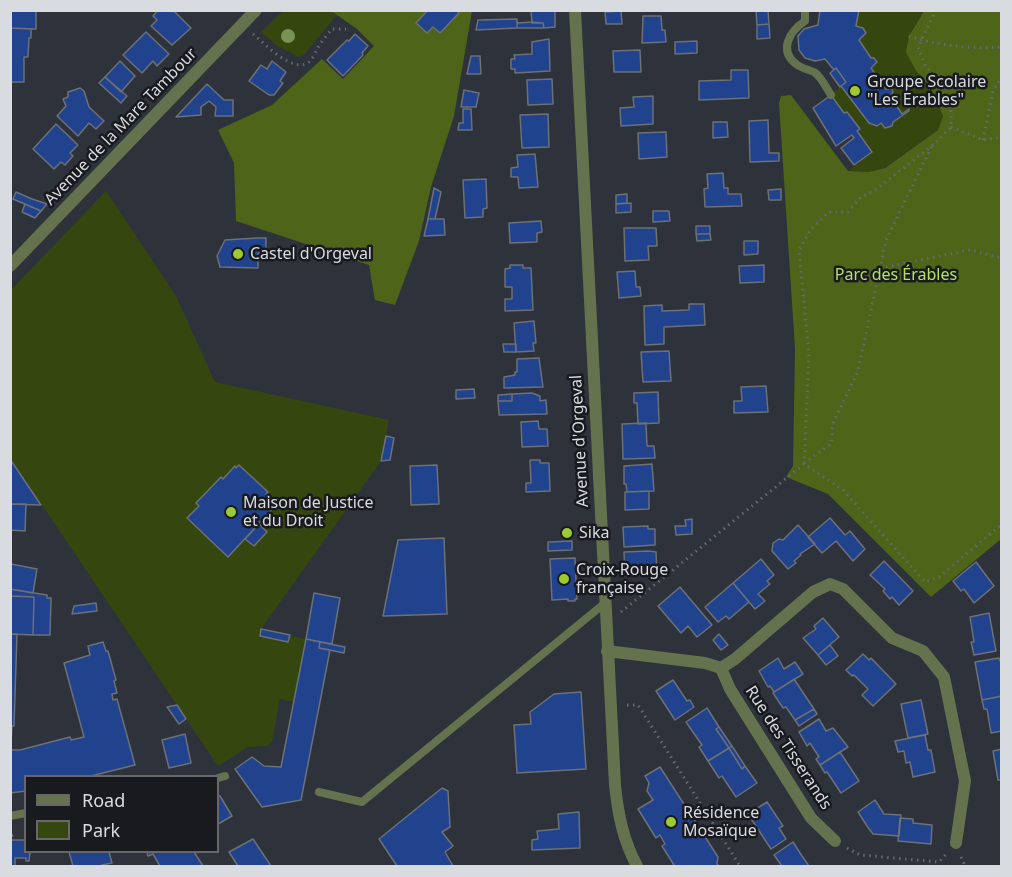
<!DOCTYPE html>
<html>
<head>
<meta charset="utf-8">
<style>
	body { margin:0 }
	#map { position:relative; width:1012px; height:877px; overflow:hidden; background:#2e323a; font-family:"Noto Sans",sans-serif }
	canvas { display:block }
	.frame { position:absolute; inset:0; border:12px solid #d8dbe0; pointer-events:none }
	.legend { position:absolute; left:24px; top:775px; width:195px; height:78px; box-sizing:border-box; background:#181a1e; border:2px solid #65676c; margin:0; padding:8px 10px; list-style:none; font-size:18px; color:#d8dbe0 }
	.legend li { display:flex; align-items:center; gap:12px; height:30px }
	.legend b { width:30px; border:2px solid #65676c }
</style>
</head>
<body>
<div id="map">
<canvas width="1012" height="877"></canvas>
<div class="frame"></div>
<ul class="legend">
<li><b style="height:8px;background:#64724d"></b>Road</li>
<li><b style="height:16px;background:#35470f"></b>Park</li>
</ul>
</div>
<script>
const ctx = document.querySelector('canvas').getContext('2d');
ctx.lineJoin = 'round';
function paint(path, color) { ctx.fillStyle = color; ctx.fill(path, 'evenodd'); }
function strokePath(path, color, width, dash) { ctx.strokeStyle = color; ctx.lineWidth = width; ctx.lineCap = dash ? 'butt' : 'round'; ctx.setLineDash(dash || []); ctx.stroke(path); }
function label(font, color, halo, rows, align = 'center') {
  ctx.font = font + ' "Noto Sans",sans-serif'; ctx.lineWidth = 5; ctx.setLineDash([]); ctx.textBaseline = 'middle'; ctx.strokeStyle = halo; ctx.fillStyle = color; for (const [text, x, y, turn = 0] of rows) {
    ctx.save(); ctx.translate(x, y); ctx.rotate((+turn || 0) * Math.PI / 180); ctx.textAlign = isNaN(turn) ? turn : align; if (halo) ctx.strokeText(text, 0, 0); ctx.fillText(text, 0, 0); ctx.restore();
  }
}
const green = new Path2D(`
	M 283,11 L 331,11 L 336,16 L 304,55 L 298,57 L 276,45 L 261,32 Z
	M 859,11 L 924,11 L 909,36 L 916,71 L 930,86 L 943,116 L 938,130 L 884,168 L 869,172 L 848,171 L 872,152 L 857,131 L 859,129 L 847,112 L 844,113 L 831,95 L 841,86 L 872,125 L 881,123 L 892,126 L 893,122 L 909,110 L 902,114 L 890,96 L 893,92 L 892,89 L 886,89 L 871,68 L 876,62 L 871,58 L 859,40 L 866,33 L 863,28 L 856,26 Z
	M 106,191 L 176,296 L 215,382 L 389,420 L 381,461 L 261,629 L 306,639 L 294,702 L 280,699 L 272,741 L 268,746 L 248,747 L 218,766 L 11,459 L 10,291 Z`);
const forest = new Path2D(`
	M 331,11 L 472,11 L 454,116 L 431,187 L 419,241 L 395,305 L 375,300 L 369,265 L 236,221 L 234,163 L 218,130 L 272,105 L 322,59 L 343,79 L 374,46 L 357,29 Z
	M 924,11 L 1002,11 L 1001,539 L 931,597 L 828,494 L 786,477 L 793,466 L 795,349 L 779,103 L 781,96 L 791,95 L 848,171 L 869,172 L 885,168 L 938,130 L 943,116 L 930,86 L 916,71 L 906,52 L 909,36 Z`);
const building = new Path2D(`
	M 10,10 L 36,10 L 36,29 L 10,28 Z
	M 158,10 L 173,10 L 191,28 L 172,45 L 151,26 L 157,20 L 153,16 Z
	M 428,10 L 456,10 L 459,13 L 440,33 L 433,27 L 427,33 L 416,23 Z
	M 531,10 L 555,10 L 555,27 L 544,28 L 543,23 L 532,23 Z
	M 756,10 L 768,10 L 769,24 L 757,25 Z
	M 820,10 L 859,10 L 856,26 L 863,28 L 866,33 L 859,40 L 871,58 L 874,58 L 877,62 L 871,68 L 886,89 L 892,89 L 893,92 L 890,96 L 902,114 L 909,109 L 909,111 L 893,122 L 892,126 L 885,128 L 881,123 L 877,126 L 869,123 L 841,86 L 846,82 L 836,68 L 834,70 L 825,59 L 815,61 L 805,58 L 799,50 L 798,36 L 804,29 L 818,25 Z
	M 621,11 L 622,24 L 606,24 L 605,12 Z
	M 643,16 L 661,16 L 662,30 L 665,30 L 666,42 L 642,43 Z
	M 517,19 L 517,28 L 476,30 L 478,20 Z
	M 532,22 L 543,23 L 544,28 L 517,28 L 517,23 Z
	M 769,24 L 770,38 L 757,39 L 757,25 Z
	M 10,28 L 31,29 L 31,38 L 29,38 L 28,57 L 24,57 L 24,82 L 10,82 Z
	M 146,32 L 169,54 L 157,66 L 153,61 L 142,73 L 123,55 Z
	M 355,34 L 368,46 L 362,53 L 363,55 L 343,76 L 327,60 L 347,40 L 349,41 Z
	M 549,39 L 550,71 L 515,73 L 515,69 L 511,69 L 511,59 L 515,59 L 514,55 L 532,54 L 532,42 Z
	M 697,41 L 697,53 L 675,54 L 675,42 Z
	M 640,50 L 641,72 L 614,72 L 613,51 Z
	M 471,56 L 480,56 L 481,74 L 467,74 Z
	M 120,61 L 135,76 L 121,92 L 105,77 Z
	M 272,61 L 286,72 L 280,81 L 283,83 L 274,95 L 269,95 L 249,81 L 261,65 L 267,69 Z
	M 836,68 L 846,82 L 840,87 L 830,73 Z
	M 731,70 L 748,70 L 749,98 L 699,100 L 699,81 L 731,80 Z
	M 105,77 L 127,96 L 121,103 L 99,83 Z
	M 552,79 L 553,104 L 528,105 L 527,80 Z
	M 207,84 L 224,100 L 233,100 L 233,116 L 215,116 L 216,107 L 209,101 L 201,107 L 201,115 L 176,117 Z
	M 80,88 L 84,91 L 89,107 L 104,121 L 96,129 L 89,123 L 78,136 L 57,116 L 66,106 L 63,99 L 68,97 L 68,92 Z
	M 464,90 L 479,93 L 476,107 L 461,107 Z
	M 831,95 L 844,113 L 847,112 L 860,129 L 857,131 L 872,152 L 854,165 L 841,148 L 854,138 L 852,135 L 836,146 L 813,108 Z
	M 653,96 L 653,124 L 621,126 L 620,108 L 634,107 L 633,97 Z
	M 463,109 L 471,109 L 472,130 L 458,130 L 459,123 L 463,123 Z
	M 548,114 L 549,147 L 522,148 L 520,115 Z
	M 768,120 L 769,153 L 779,153 L 779,161 L 750,162 L 749,121 Z
	M 713,122 L 727,122 L 728,137 L 713,138 Z
	M 56,124 L 78,145 L 70,153 L 73,156 L 65,165 L 61,162 L 54,169 L 33,149 Z
	M 666,132 L 667,157 L 639,159 L 638,133 Z
	M 535,154 L 538,187 L 519,188 L 518,177 L 511,177 L 511,168 L 518,167 L 517,155 Z
	M 723,173 L 724,188 L 728,188 L 728,194 L 741,194 L 742,206 L 705,207 L 704,189 L 708,188 L 707,174 Z
	M 486,179 L 487,208 L 483,209 L 483,217 L 465,218 L 463,180 Z
	M 434,188 L 441,192 L 435,219 L 428,219 Z
	M 781,189 L 781,200 L 769,200 L 768,190 Z
	M 16,192 L 32,199 L 47,204 L 41,211 L 13,199 Z
	M 627,194 L 627,203 L 616,204 L 616,195 Z
	M 631,203 L 631,212 L 616,213 L 616,204 Z
	M 25,204 L 41,211 L 35,218 L 22,212 Z
	M 653,211 L 669,211 L 670,221 L 653,222 Z
	M 428,219 L 444,219 L 445,235 L 424,236 Z
	M 541,221 L 542,232 L 537,233 L 537,242 L 510,243 L 509,223 Z
	M 696,226 L 710,226 L 710,234 L 696,234 Z
	M 624,228 L 656,228 L 657,246 L 648,246 L 649,260 L 625,261 Z
	M 696,234 L 710,234 L 711,240 L 697,241 Z
	M 257,238 L 266,238 L 266,252 L 258,253 L 258,268 L 220,267 L 217,256 L 225,240 Z
	M 744,241 L 758,241 L 758,254 L 744,255 Z
	M 510,265 L 523,265 L 523,268 L 531,268 L 533,310 L 505,311 L 505,299 L 512,299 L 512,287 L 505,287 L 505,269 L 510,268 Z
	M 764,265 L 764,282 L 740,283 L 739,266 Z
	M 635,271 L 636,287 L 640,287 L 641,296 L 619,298 L 617,272 Z
	M 689,304 L 704,304 L 705,325 L 664,327 L 664,344 L 645,345 L 644,306 L 662,305 L 662,311 L 689,310 Z
	M 534,321 L 536,343 L 533,343 L 534,351 L 516,352 L 514,323 Z
	M 503,344 L 516,344 L 516,352 L 504,352 Z
	M 669,351 L 671,381 L 643,382 L 641,352 Z
	M 539,358 L 543,387 L 504,388 L 504,377 L 515,375 L 515,372 L 517,372 L 517,359 Z
	M 766,386 L 768,412 L 734,413 L 734,401 L 742,401 L 741,387 Z
	M 474,389 L 475,398 L 456,399 L 456,390 Z
	M 658,392 L 659,423 L 638,424 L 637,403 L 634,403 L 634,393 Z
	M 532,393 L 540,396 L 540,401 L 546,400 L 547,414 L 499,415 L 498,401 L 512,401 L 512,394 Z
	M 512,394 L 512,401 L 498,401 L 498,395 Z
	M 538,421 L 539,429 L 547,429 L 548,446 L 522,447 L 521,422 Z
	M 646,423 L 647,446 L 654,446 L 655,458 L 623,459 L 622,424 Z
	M 386,436 L 394,438 L 390,460 L 381,461 Z
	M 10,459 L 41,505 L 10,504 Z
	M 530,460 L 540,460 L 540,463 L 549,463 L 550,491 L 526,492 L 526,483 L 531,483 Z
	M 652,464 L 654,491 L 627,492 L 626,484 L 624,484 L 624,466 Z
	M 239,465 L 268,492 L 266,494 L 276,505 L 228,557 L 187,518 L 199,506 L 196,503 L 221,477 L 223,479 L 235,466 L 236,468 Z
	M 437,465 L 439,504 L 411,505 L 410,466 Z
	M 649,491 L 649,509 L 625,510 L 625,492 Z
	M 10,504 L 26,504 L 25,531 L 10,530 Z
	M 830,518 L 845,535 L 850,531 L 865,549 L 853,561 L 836,541 L 822,553 L 808,537 Z
	M 692,519 L 692,534 L 676,535 L 675,526 L 686,526 L 685,520 Z
	M 259,524 L 267,532 L 254,546 L 245,539 Z
	M 798,525 L 815,544 L 800,554 L 801,555 L 794,561 L 796,563 L 788,569 L 772,551 L 773,543 L 779,539 L 783,540 Z
	M 648,526 L 648,529 L 655,529 L 655,545 L 624,547 L 623,527 Z
	M 444,538 L 447,614 L 383,616 L 398,540 Z
	M 572,541 L 572,550 L 548,551 L 548,542 Z
	M 649,551 L 656,552 L 657,574 L 625,576 L 624,552 Z
	M 575,558 L 577,599 L 575,599 L 575,601 L 568,601 L 568,599 L 552,600 L 550,559 Z
	M 761,559 L 774,575 L 767,581 L 770,584 L 758,594 L 765,601 L 755,609 L 733,583 Z
	M 884,561 L 913,591 L 899,605 L 892,597 L 890,599 L 883,591 L 885,589 L 870,575 Z
	M 976,562 L 994,586 L 974,603 L 964,589 L 961,591 L 953,581 Z
	M 11,564 L 37,569 L 33,593 L 10,589 Z
	M 733,583 L 749,602 L 729,619 L 726,616 L 718,622 L 705,607 Z
	M 680,587 L 712,625 L 697,637 L 688,626 L 681,633 L 658,606 Z
	M 10,589 L 47,595 L 47,598 L 51,598 L 50,635 L 33,635 L 34,597 L 10,596 Z
	M 314,593 L 340,598 L 332,644 L 306,639 Z
	M 10,596 L 34,597 L 33,635 L 10,634 Z
	M 96,603 L 97,611 L 72,614 L 74,606 Z
	M 989,613 L 996,651 L 974,655 L 971,642 L 974,642 L 970,617 Z
	M 823,618 L 839,637 L 818,655 L 803,638 L 816,629 L 814,626 Z
	M 261,629 L 290,635 L 288,642 L 260,636 Z
	M 10,634 L 17,634 L 14,726 L 12,726 L 11,743 Z
	M 719,634 L 728,645 L 721,650 L 713,640 Z
	M 306,639 L 320,642 L 319,648 L 330,650 L 301,800 L 262,807 L 235,769 L 252,757 L 264,766 L 281,767 Z
	M 103,642 L 106,651 L 108,651 L 116,680 L 114,681 L 117,693 L 112,694 L 113,700 L 117,699 L 135,765 L 91,776 L 26,776 L 26,791 L 10,793 L 10,750 L 20,750 L 70,737 L 71,740 L 84,737 L 64,663 L 90,655 L 88,646 Z
	M 320,642 L 345,647 L 344,653 L 319,648 Z
	M 830,645 L 838,656 L 826,665 L 818,655 Z
	M 863,654 L 869,660 L 871,658 L 896,684 L 873,706 L 862,695 L 868,689 L 854,675 L 852,676 L 846,670 Z
	M 778,658 L 784,669 L 795,662 L 803,674 L 774,692 L 770,686 L 768,687 L 759,671 Z
	M 999,658 L 1002,666 L 1002,696 L 982,700 L 975,662 Z
	M 794,679 L 814,709 L 795,720 L 786,707 L 783,708 L 773,693 Z
	M 673,680 L 687,701 L 690,700 L 694,707 L 675,720 L 656,691 Z
	M 581,692 L 586,769 L 517,773 L 514,725 L 531,724 L 530,712 L 554,694 Z
	M 1002,696 L 1002,731 L 991,733 L 987,709 L 984,709 L 982,700 Z
	M 921,700 L 928,734 L 908,738 L 901,704 Z
	M 177,705 L 186,719 L 179,724 L 167,707 Z
	M 707,708 L 719,727 L 716,729 L 729,748 L 708,761 L 699,747 L 702,745 L 686,722 Z
	M 814,709 L 817,714 L 799,726 L 795,720 Z
	M 819,719 L 826,731 L 833,728 L 848,747 L 820,765 L 816,759 L 819,757 L 810,743 L 807,746 L 799,732 Z
	M 719,727 L 732,746 L 729,748 L 716,729 Z
	M 185,734 L 191,763 L 169,768 L 162,740 Z
	M 925,735 L 928,750 L 931,750 L 935,772 L 913,777 L 910,762 L 906,763 L 904,751 L 898,752 L 895,741 Z
	M 732,746 L 745,766 L 742,769 L 729,748 Z
	M 729,748 L 742,769 L 745,766 L 757,783 L 736,797 L 722,776 L 719,778 L 708,761 Z
	M 1002,749 L 1002,780 L 998,780 L 993,751 Z
	M 840,752 L 859,781 L 841,793 L 827,772 L 825,773 L 820,765 Z
	M 660,767 L 718,857 L 717,864 L 719,866 L 671,866 L 674,865 L 662,846 L 665,844 L 660,835 L 656,838 L 638,809 L 653,800 L 647,791 L 649,783 L 645,776 Z
	M 442,788 L 448,791 L 450,827 L 442,832 L 453,846 L 445,852 L 453,866 L 397,866 L 379,839 Z
	M 218,796 L 220,796 L 232,816 L 218,824 Z
	M 875,800 L 884,814 L 901,815 L 899,836 L 873,834 L 867,826 L 858,812 Z
	M 767,802 L 783,826 L 779,828 L 786,839 L 771,849 L 748,814 Z
	M 579,812 L 580,848 L 532,850 L 532,840 L 538,839 L 537,831 L 559,829 L 558,814 Z
	M 900,818 L 913,819 L 913,823 L 932,825 L 931,844 L 898,841 Z
	M 10,832 L 13,836 L 11,836 L 11,840 L 26,840 L 26,852 L 30,852 L 29,861 L 26,861 L 26,858 L 15,858 L 15,866 L 10,866 Z
	M 253,839 L 271,866 L 238,866 L 229,852 Z
	M 793,842 L 802,856 L 809,866 L 782,866 L 774,855 Z
	M 69,852 L 109,852 L 112,863 L 102,865 L 102,866 L 73,866 Z
	M 147,852 L 194,852 L 203,866 L 160,866 L 153,854 L 148,856 Z`);
const path = new Path2D(`
	M 253,34 C 265,44 295,76 310,61 C 313,58 315,53 317,49 C 321,42 327,35 332,29 L 346,29
	M 909,36 C 938,46 971,49 1002,47
	M 951,127 L 983,140 L 1002,137
	M 983,140 L 993,91 L 1002,76
	M 880,268 L 970,250 L 1002,258
	M 804,463 L 831,444 L 833,423 L 858,371 L 886,240 L 932,146
	M 804,464 L 809,354 L 799,251 L 811,229 L 829,212 L 848,212 L 861,197 L 874,191 L 933,145 L 951,127 L 951,106 L 942,86 L 925,65 L 918,47 L 936,10
	M 621,612 L 804,464 L 843,490 L 925,582 L 939,577 L 1002,524
	M 627,705 L 638,705 L 740,866
	M 847,848 L 860,855 L 939,862 L 948,852
	M 961,857 L 965,866`);
const service = new Path2D(`
	M 805,10 L 805,21 C 790,31 778,50 796,64 C 802,69 808,69 814,72 C 821,76 827,89 831,95
	M 218,778 L 225,776
	M 319,792 L 362,802 L 605,603
	M 10,816 L 26,813`);
const minor = new Path2D(`
	M 575,10 L 615,785 C 618,814 623,840 637,866
	M 10,266 L 256,10
	M 607,651 L 705,663 L 721,668 L 735,659 L 813,592 L 830,584 L 843,589 L 892,638 L 923,651 L 944,677 L 965,781 L 956,843
	M 721,668 L 730,689 L 811,818 L 835,841`);
const trees = [
	[288,36]
];
const markers = [
	[855,91,6,"#9cca31"],
	[238,254,6,"#9cca31"],
	[231,512,6,"#9cca31"],
	[567,533,6,"#9cca31"],
	[564,579,6,"#9cca31"],
	[671,822,6,"#9cca31"]
];
const poiNames = [
	["Groupe Scolaire",867,82],
	["\"Les Erables\"",867,100],
	["Castel d'Orgeval",250,254],
	["Maison de Justice",243,503],
	["et du Droit",243,521],
	["Sika",579,533],
	["Croix-Rouge",576,570],
	["française",576,588],
	["Résidence",683,813],
	["Mosaïque",683,831]
];
const streetNames = [
	["Avenue de la Mare Tambour",121,127,-46],
	["Avenue d'Orgeval",580,441,-93],
	["Rue des Tisserands",788,748,57]
];
const parkNames = [
	["Parc des Érables",896,275]
];
paint(green, '#35470f');
paint(forest, '#4d6419');
paint(building, '#21438d');
strokePath(building, '#6b7079', 1.5);
strokePath(path, '#666a71', 3, [1.5, 4.5]);
strokePath(service, '#64724d', 8);
strokePath(minor, '#64724d', 12);
ctx.fillStyle = '#789251';
for (const [x, y] of trees) { ctx.beginPath(); ctx.arc(x, y, 7, 0, 2 * Math.PI); ctx.fill(); }
for (const [x, y, r, color] of markers) { const dot = new Path2D(); dot.arc(x, y, r, 0, 2 * Math.PI); ctx.fillStyle = color; ctx.fill(dot); strokePath(dot, '#181a1e', 2); }
label('16px', '#d8dbe0', '#181a1e', poiNames, 'left');
label('16px', '#d8dbe0', '#181a1e', streetNames);
label('16px', '#b5e063', '#181a1e', parkNames);
</script>
</body>
</html>
